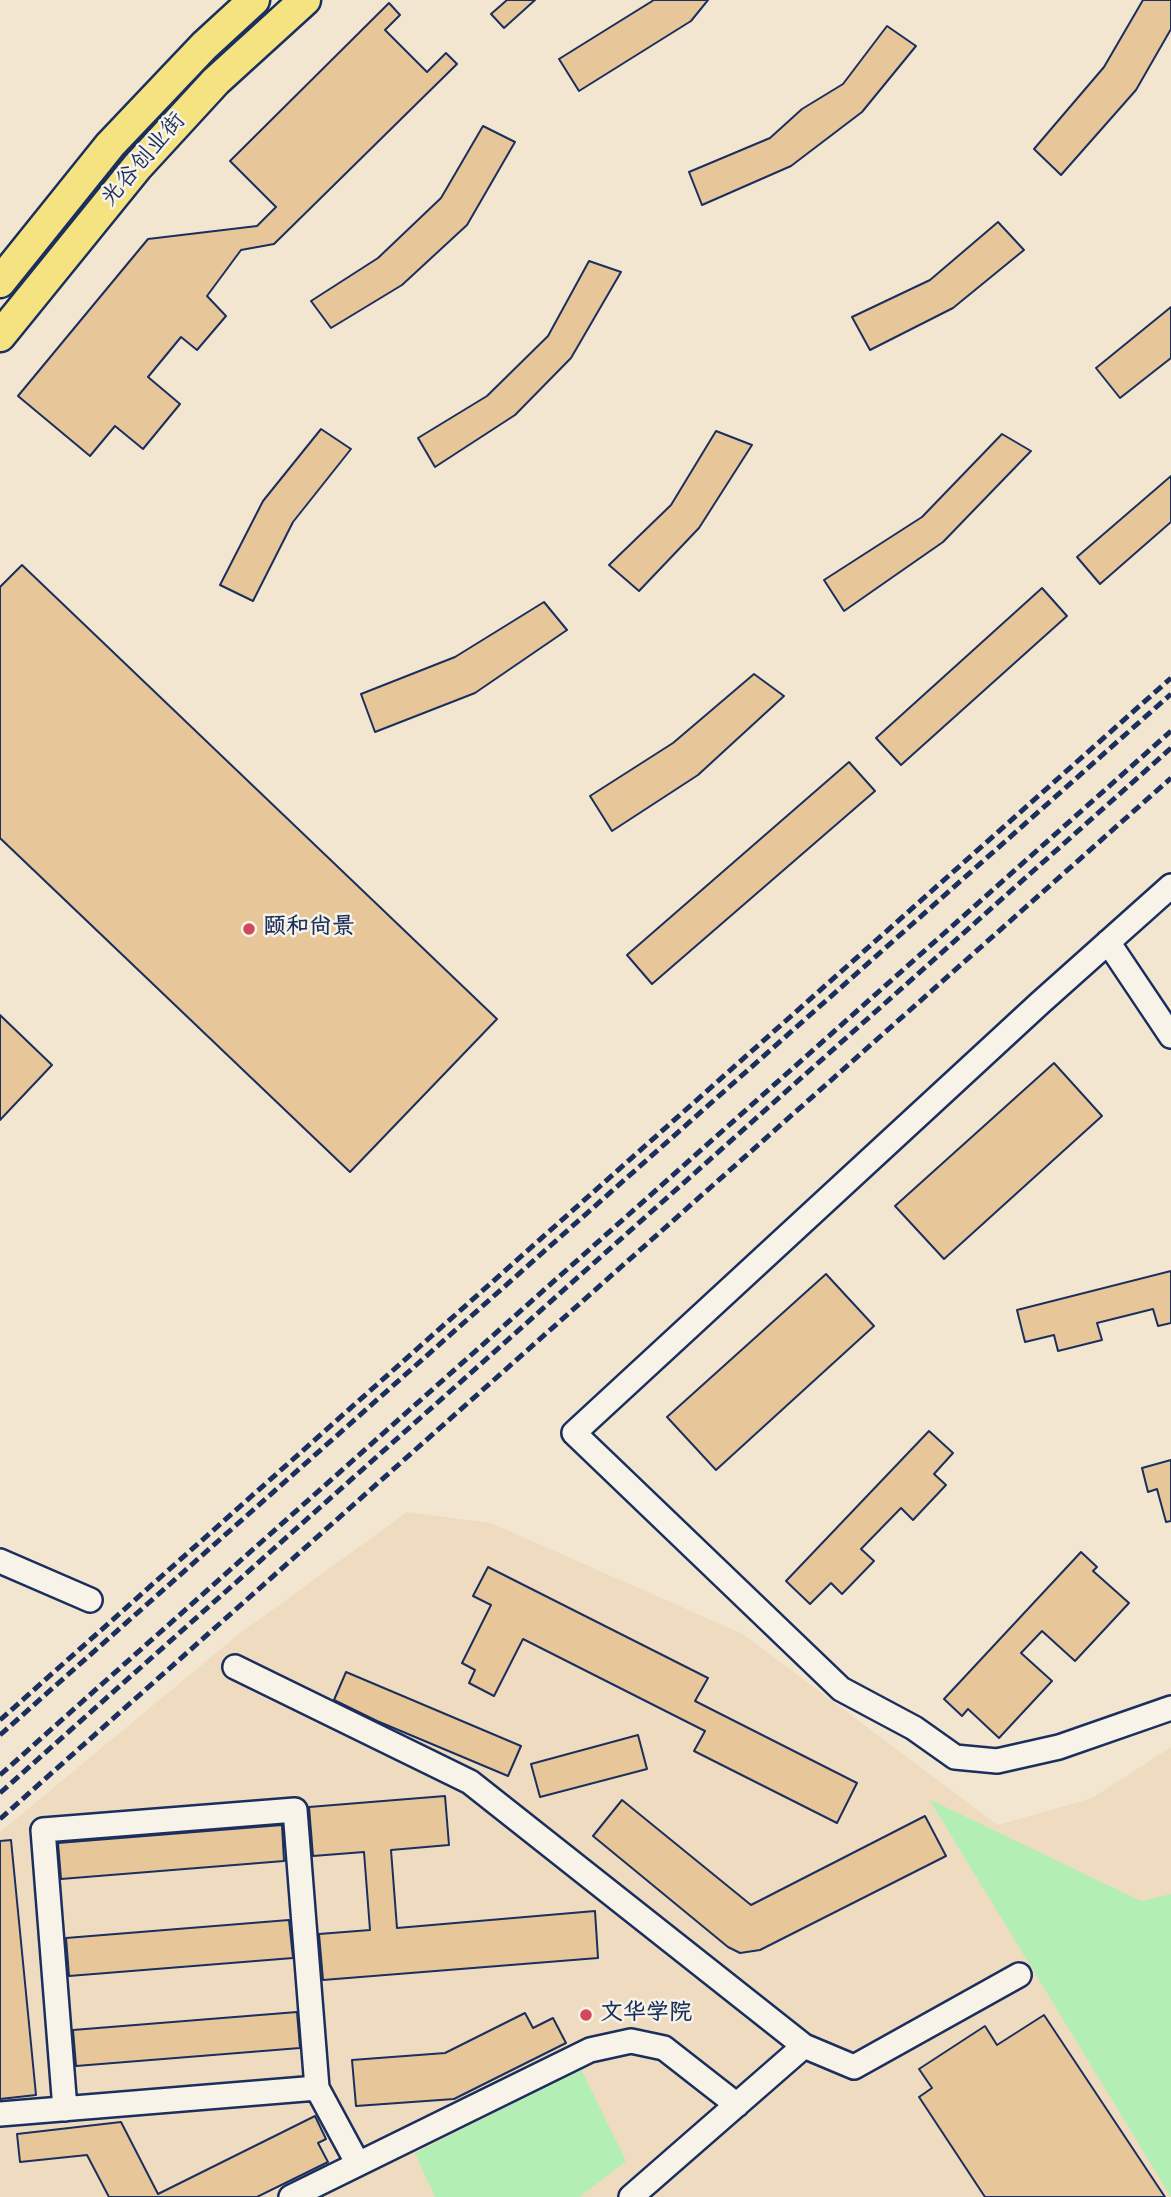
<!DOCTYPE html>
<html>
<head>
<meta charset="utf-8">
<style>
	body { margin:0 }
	canvas { display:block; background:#f2e6d0 }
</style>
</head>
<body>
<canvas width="1171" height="2197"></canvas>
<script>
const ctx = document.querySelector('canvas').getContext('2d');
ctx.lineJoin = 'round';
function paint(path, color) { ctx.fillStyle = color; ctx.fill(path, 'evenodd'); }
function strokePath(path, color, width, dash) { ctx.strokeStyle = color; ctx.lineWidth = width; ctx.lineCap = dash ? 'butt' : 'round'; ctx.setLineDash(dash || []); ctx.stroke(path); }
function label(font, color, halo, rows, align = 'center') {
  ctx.font = font + ' Kalam,"LXGW WenKai TC",sans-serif'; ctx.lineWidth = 5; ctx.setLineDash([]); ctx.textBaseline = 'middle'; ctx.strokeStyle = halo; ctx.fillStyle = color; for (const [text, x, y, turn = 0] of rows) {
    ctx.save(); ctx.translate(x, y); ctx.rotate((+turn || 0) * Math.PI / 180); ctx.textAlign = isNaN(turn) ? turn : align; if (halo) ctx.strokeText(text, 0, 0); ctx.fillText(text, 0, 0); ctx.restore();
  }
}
const built = new Path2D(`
	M 407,1512 L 491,1523 L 743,1634 L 998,1825 L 1092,1798 L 1171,1747 L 1171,2197 L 0,2197 L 0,1832 L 239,1634 Z`);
const green = new Path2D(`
	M 929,1799 L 1141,1901 L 1171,1894 L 1171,2197 Z
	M 581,2069 L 626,2161 L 580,2197 L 435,2197 L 415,2153 Z`);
const building = new Path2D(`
	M 507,0 L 535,0 L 504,28 L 491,14 Z
	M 654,0 L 708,0 L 691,21 L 579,91 L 559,59 Z
	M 1143,0 L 1171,0 L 1171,29 L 1136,90 L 1061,175 L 1034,149 L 1104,67 Z
	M 389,3 L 400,15 L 385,30 L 427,72 L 446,53 L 457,64 L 274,244 L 241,250 L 207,296 L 226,316 L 197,350 L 181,337 L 148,377 L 180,404 L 143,449 L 115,426 L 90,456 L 18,396 L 148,239 L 257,226 L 276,207 L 230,161 Z
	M 887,26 L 916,46 L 862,112 L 791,166 L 702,205 L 689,172 L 770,138 L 802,109 L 843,84 Z
	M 483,126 L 515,142 L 467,225 L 402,285 L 331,328 L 311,301 L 378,258 L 441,198 Z
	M 998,222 L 1024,250 L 953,308 L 870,350 L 852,317 L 930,280 Z
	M 589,261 L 621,272 L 571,358 L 515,415 L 435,467 L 418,438 L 487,396 L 548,336 Z
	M 1171,307 L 1171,358 L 1120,398 L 1096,368 Z
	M 321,429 L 351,449 L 293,522 L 253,601 L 220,585 L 263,501 Z
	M 716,431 L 752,445 L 699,528 L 639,591 L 609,565 L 671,505 Z
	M 1002,434 L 1031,451 L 943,542 L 844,611 L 824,580 L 922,517 Z
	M 1171,476 L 1171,522 L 1100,584 L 1077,557 Z
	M 22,565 L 497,1019 L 350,1172 L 0,838 L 0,587 Z
	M 1042,588 L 1067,616 L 901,765 L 876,738 Z
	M 544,602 L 567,630 L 475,693 L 375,732 L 361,694 L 455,657 Z
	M 754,674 L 784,696 L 698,775 L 612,831 L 590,796 L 673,743 Z
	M 849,762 L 875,791 L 652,984 L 627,955 Z
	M 0,1015 L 52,1065 L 0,1120 Z
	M 1054,1063 L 1102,1116 L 944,1259 L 895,1206 Z
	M 1171,1271 L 1171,1323 L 1158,1326 L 1153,1309 L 1097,1323 L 1102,1340 L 1058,1351 L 1054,1335 L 1025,1342 L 1017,1310 Z
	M 826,1274 L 874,1326 L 716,1470 L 667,1417 Z
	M 929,1431 L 953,1453 L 934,1474 L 946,1485 L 913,1520 L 901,1508 L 861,1549 L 874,1561 L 842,1594 L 831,1583 L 810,1604 L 786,1581 Z
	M 1171,1460 L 1171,1521 L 1166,1522 L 1157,1489 L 1148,1492 L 1142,1468 Z
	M 1081,1552 L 1097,1567 L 1093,1571 L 1129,1603 L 1075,1661 L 1042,1631 L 1021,1653 L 1052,1681 L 999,1738 L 968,1709 L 962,1716 L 944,1699 Z
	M 488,1567 L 708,1678 L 695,1701 L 857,1783 L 837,1823 L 694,1751 L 705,1731 L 523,1639 L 494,1696 L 469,1683 L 475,1670 L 462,1663 L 491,1605 L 473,1596 Z
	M 346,1672 L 521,1746 L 508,1776 L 377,1721 L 334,1700 Z
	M 638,1735 L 647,1769 L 540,1797 L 531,1764 Z
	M 445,1796 L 449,1845 L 391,1850 L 397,1928 L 595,1911 L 598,1958 L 323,1980 L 319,1934 L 370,1930 L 364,1852 L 313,1856 L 309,1807 Z
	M 622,1800 L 751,1905 L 925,1816 L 946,1856 L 760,1950 L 740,1953 L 728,1947 L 593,1836 Z
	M 282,1825 L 284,1861 L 61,1879 L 58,1843 Z
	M 11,1840 L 36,2095 L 0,2099 L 0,1841 Z
	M 289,1920 L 293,1958 L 69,1976 L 66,1938 Z
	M 297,2012 L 300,2048 L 76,2066 L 73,2030 Z
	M 525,2013 L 533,2028 L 553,2018 L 566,2043 L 454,2099 L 356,2106 L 352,2060 L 445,2053 Z
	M 1044,2015 L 1165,2197 L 985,2197 L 919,2097 L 932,2088 L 919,2069 L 985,2026 L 997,2045 Z
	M 315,2116 L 326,2139 L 318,2143 L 328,2162 L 257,2197 L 109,2197 L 87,2155 L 20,2162 L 17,2134 L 121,2122 L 158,2194 Z`);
const minor = new Path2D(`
	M 1171,886 L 1040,1003 L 574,1433 L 841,1689 L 914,1728 L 955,1757 L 997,1761 L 1059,1747 L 1171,1708
	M 1108,942 L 1171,1036
	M 0,1561 L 90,1600
	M 235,1667 L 470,1782 L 804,2046 L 631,2197
	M 804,2046 L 854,2067 L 1019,1975
	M 65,2109 L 43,1830 L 295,1810 L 317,2088
	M 0,2114 L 317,2088 L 358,2164
	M 291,2197 L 590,2050 L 631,2041 L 664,2048 L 737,2105`);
const major = new Path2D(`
	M 0,282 L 110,145 L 204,46 L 254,0
	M 0,336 L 137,167 L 216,81 L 305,0`);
const rail = new Path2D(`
	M 0,1720 L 1171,678
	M 0,1735 L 1171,694
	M 0,1775 L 1171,731
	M 0,1793 L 1171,748
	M 0,1819 L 1171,778`);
const markers = [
	[249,929,7,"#d1495b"],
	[586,2015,7,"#d1495b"]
];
const streetNames = [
	["光谷创业街",145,161,-49]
];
const poiNames = [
	["颐和尚景",263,929],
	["文华学院",600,2015]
];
paint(built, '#efdcc0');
paint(green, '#b3efb4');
paint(building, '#e7c699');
strokePath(building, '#1b2f5e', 2);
strokePath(minor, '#1b2f5e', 28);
strokePath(major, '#1b2f5e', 35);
strokePath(minor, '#f7f3e8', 23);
strokePath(major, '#f5e382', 30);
strokePath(rail, '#1b2f5e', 5, [10, 5]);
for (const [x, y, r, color] of markers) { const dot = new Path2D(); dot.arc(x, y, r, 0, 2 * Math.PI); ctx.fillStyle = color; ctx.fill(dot); strokePath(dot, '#f7f3e8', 2.5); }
label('23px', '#1b2f5e', '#f7f3e8', streetNames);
label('bold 23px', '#1b2f5e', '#f7f3e8', poiNames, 'left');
</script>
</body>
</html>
